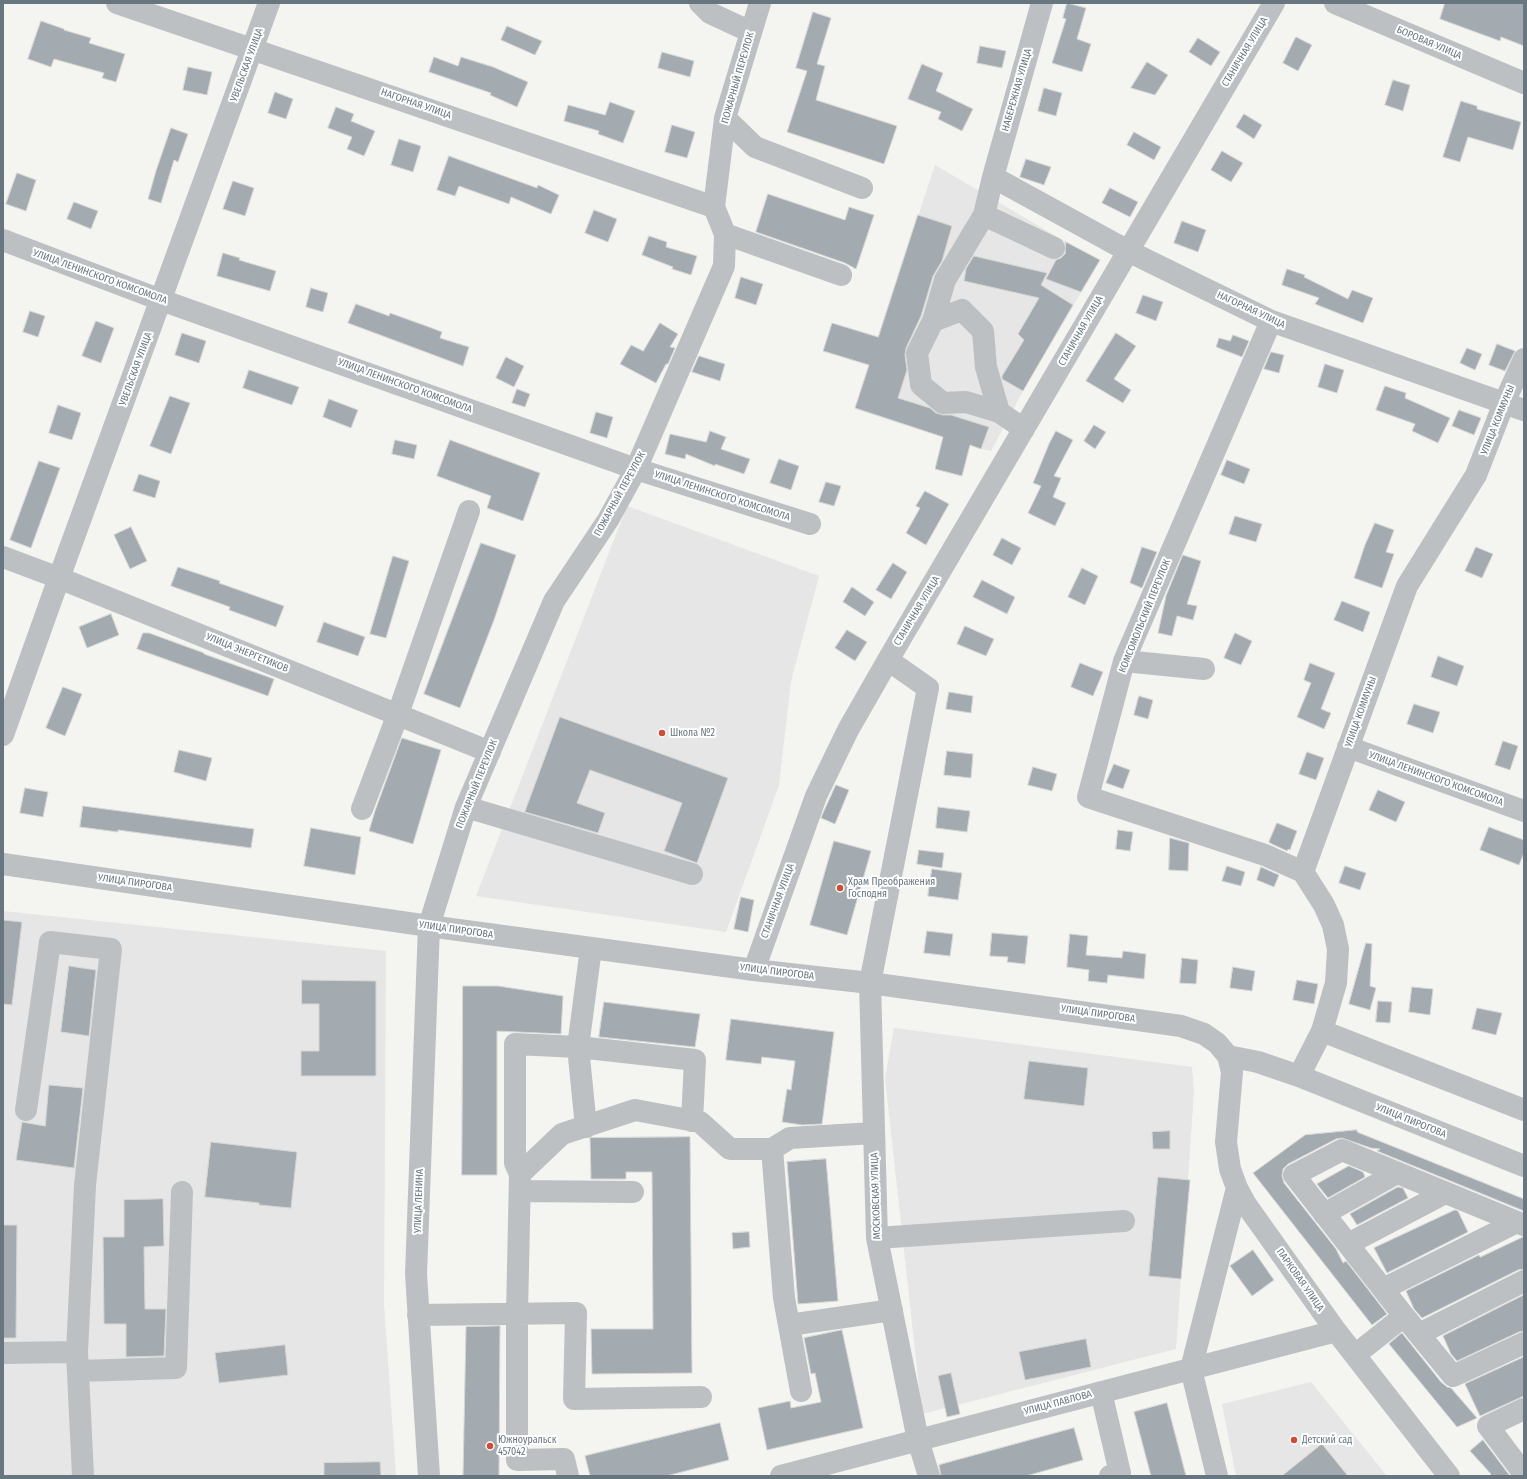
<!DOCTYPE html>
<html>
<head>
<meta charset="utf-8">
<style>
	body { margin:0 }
	#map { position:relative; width:1527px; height:1479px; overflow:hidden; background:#f4f4f1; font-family:"Fira Sans Condensed",sans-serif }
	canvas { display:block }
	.frame { position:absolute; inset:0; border:4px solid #67767f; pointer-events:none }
</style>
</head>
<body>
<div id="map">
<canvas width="1527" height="1479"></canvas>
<div class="frame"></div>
</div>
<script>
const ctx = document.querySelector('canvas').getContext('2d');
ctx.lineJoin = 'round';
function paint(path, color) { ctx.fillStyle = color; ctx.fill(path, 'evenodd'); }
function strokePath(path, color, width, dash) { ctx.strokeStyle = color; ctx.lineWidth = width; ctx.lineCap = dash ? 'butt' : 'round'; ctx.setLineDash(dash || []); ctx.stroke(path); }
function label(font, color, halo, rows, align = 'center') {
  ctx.font = font + ' "Fira Sans Condensed",sans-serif'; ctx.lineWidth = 4; ctx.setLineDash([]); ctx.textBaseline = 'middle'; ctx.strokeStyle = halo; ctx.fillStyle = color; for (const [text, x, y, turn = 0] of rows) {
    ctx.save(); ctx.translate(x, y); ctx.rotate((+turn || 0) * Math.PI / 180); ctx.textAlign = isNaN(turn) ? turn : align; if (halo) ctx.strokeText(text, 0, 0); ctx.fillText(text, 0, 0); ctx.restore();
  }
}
const built = new Path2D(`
	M 935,165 L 1066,242 L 1100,260 L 1023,391 L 991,451 L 981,449 L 855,409 Z
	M 627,506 L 819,576 L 791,681 L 779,785 L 726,932 L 476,896 Z
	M 3,911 L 386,951 L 384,1305 L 396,1476 L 3,1476 Z
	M 894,1028 L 1192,1067 L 1194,1092 L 1176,1349 L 922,1414 L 885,1078 Z
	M 1311,1382 L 1387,1476 L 1236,1476 L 1222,1404 Z`);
const building = new Path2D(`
	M 1067,3 L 1086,8 L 1077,39 L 1091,44 L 1082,72 L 1052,63 L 1066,19 L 1063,18 Z
	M 1445,3 L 1524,3 L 1524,46 L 1501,37 L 1500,41 L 1440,19 Z
	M 813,12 L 831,18 L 817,64 L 825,66 L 816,100 L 897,126 L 884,164 L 787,132 L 807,71 L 796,68 Z
	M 41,21 L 64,29 L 64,30 L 91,38 L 89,43 L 125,54 L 116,82 L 102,78 L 104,73 L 54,59 L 51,67 L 28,59 Z
	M 507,26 L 542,41 L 535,55 L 501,40 Z
	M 1296,37 L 1312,45 L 1298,71 L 1283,63 Z
	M 1198,38 L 1220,52 L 1211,66 L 1189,52 Z
	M 980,46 L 1006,51 L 1002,68 L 977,63 Z
	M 662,52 L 694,61 L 690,77 L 658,68 Z
	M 434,57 L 458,66 L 461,57 L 493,67 L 528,82 L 517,107 L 490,95 L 491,93 L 429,72 Z
	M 1147,62 L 1168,75 L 1155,95 L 1131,88 Z
	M 922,64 L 943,73 L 936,91 L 973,109 L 962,131 L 938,119 L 941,112 L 908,99 Z
	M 188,67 L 212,72 L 207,95 L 183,90 Z
	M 1393,80 L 1410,85 L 1403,111 L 1385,105 Z
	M 1044,88 L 1062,93 L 1056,116 L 1038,111 Z
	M 275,92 L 293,99 L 286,119 L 268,113 Z
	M 1461,101 L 1477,106 L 1477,109 L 1521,122 L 1513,150 L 1468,137 L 1460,162 L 1443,157 Z
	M 610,102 L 635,111 L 623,143 L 598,134 L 599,131 L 564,121 L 568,105 L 605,115 Z
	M 336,107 L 354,114 L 351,121 L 375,131 L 364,156 L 347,149 L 352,137 L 328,128 Z
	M 1244,114 L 1262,125 L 1254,139 L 1236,127 Z
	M 672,125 L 695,132 L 687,158 L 665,152 Z
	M 171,128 L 188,134 L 178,162 L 174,160 L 161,203 L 148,199 L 156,171 Z
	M 1134,132 L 1161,147 L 1154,160 L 1127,145 Z
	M 399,139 L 421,146 L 413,172 L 391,165 Z
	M 1222,151 L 1243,163 L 1231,182 L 1211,170 Z
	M 449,156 L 537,188 L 538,185 L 559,195 L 551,214 L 511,197 L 509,204 L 459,186 L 455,196 L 437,190 Z
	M 1026,159 L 1051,167 L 1044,185 L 1020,177 Z
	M 17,173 L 36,180 L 26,211 L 6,204 Z
	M 233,181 L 254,188 L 245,216 L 223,209 Z
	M 1110,188 L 1138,202 L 1130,217 L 1102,203 Z
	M 768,194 L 845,220 L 849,207 L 874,215 L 856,269 L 845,263 L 756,232 Z
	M 74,202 L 98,211 L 91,229 L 67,219 Z
	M 594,210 L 617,219 L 608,242 L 585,233 Z
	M 918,215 L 952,226 L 942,261 L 933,276 L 921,316 L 906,348 L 905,355 L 907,370 L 898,398 L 930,408 L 936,413 L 943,415 L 951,415 L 989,427 L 981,449 L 970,445 L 962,476 L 935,469 L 943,437 L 855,408 L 869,365 L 823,351 L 832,323 L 878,337 Z
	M 1182,221 L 1206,230 L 1198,252 L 1174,243 Z
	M 649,236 L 667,242 L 666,247 L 697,256 L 691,275 L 672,269 L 673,267 L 642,255 Z
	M 1066,242 L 1100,260 L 1081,292 L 1046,279 L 1056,260 L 1061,258 L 1065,254 Z
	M 223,253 L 240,258 L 239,260 L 276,271 L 270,291 L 217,276 Z
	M 974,256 L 1047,273 L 1041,285 L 1073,305 L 1023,391 L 1002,379 L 1002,376 L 1024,340 L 1018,334 L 1039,298 L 964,281 L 966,269 Z
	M 1287,269 L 1305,275 L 1304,277 L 1348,299 L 1352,290 L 1373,298 L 1363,323 L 1315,304 L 1319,298 L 1282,285 Z
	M 741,277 L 763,284 L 756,305 L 735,298 Z
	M 311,288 L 328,293 L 323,312 L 306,307 Z
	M 1143,295 L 1163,302 L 1156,321 L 1136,313 Z
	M 356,304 L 389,316 L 390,313 L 429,327 L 442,332 L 440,338 L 469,347 L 463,366 L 348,323 Z
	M 30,311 L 45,316 L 38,337 L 23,332 Z
	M 96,321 L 114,328 L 101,363 L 82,356 Z
	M 660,323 L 678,334 L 670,347 L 675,348 L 668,364 L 666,364 L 656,383 L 620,364 L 631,345 L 643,351 Z
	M 182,333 L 206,341 L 199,363 L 175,355 Z
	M 1116,333 L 1136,346 L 1114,379 L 1131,390 L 1123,403 L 1086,381 Z
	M 1233,335 L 1249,341 L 1242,357 L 1216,347 L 1219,338 L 1230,341 Z
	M 1497,344 L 1515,351 L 1505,371 L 1489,365 Z
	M 1467,348 L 1482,354 L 1475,370 L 1460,363 Z
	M 1271,352 L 1284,355 L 1279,373 L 1264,369 Z
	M 699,356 L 725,364 L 720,381 L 692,372 Z
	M 506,357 L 524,366 L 514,387 L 496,378 Z
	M 1325,364 L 1344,370 L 1337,393 L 1318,387 Z
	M 249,370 L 299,387 L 292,405 L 243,388 Z
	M 1385,386 L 1406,393 L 1405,398 L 1450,418 L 1438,443 L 1412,431 L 1415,424 L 1376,410 Z
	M 517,389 L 530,394 L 525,407 L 512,403 Z
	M 170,396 L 190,403 L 171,454 L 150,446 Z
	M 329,399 L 358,410 L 351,428 L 323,417 Z
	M 58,405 L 81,413 L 72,440 L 49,433 Z
	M 1459,410 L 1481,418 L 1474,435 L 1452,426 Z
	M 596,412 L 613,417 L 607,438 L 590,433 Z
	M 1094,425 L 1106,432 L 1095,449 L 1084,441 Z
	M 710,431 L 726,437 L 721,449 L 750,459 L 744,474 L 715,464 L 715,466 L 686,454 L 685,459 L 665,454 L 670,434 L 706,442 Z
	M 1056,431 L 1073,440 L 1054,476 L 1061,478 L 1053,497 L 1066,503 L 1055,526 L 1028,513 L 1041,486 L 1033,483 L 1049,444 Z
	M 395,440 L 417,445 L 414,459 L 392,454 Z
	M 450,440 L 540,473 L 523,521 L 487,508 L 491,496 L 437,476 Z
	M 779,459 L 799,466 L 791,490 L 770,483 Z
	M 1227,460 L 1250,469 L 1244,484 L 1221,475 Z
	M 39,461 L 60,468 L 31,548 L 10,540 Z
	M 139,474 L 160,481 L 155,498 L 133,491 Z
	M 826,482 L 841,486 L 834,506 L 819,502 Z
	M 925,491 L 949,504 L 926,545 L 906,533 L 920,508 L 916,506 Z
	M 1235,516 L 1262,524 L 1256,542 L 1229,534 Z
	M 1375,523 L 1394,530 L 1386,552 L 1394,554 L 1382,588 L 1354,578 L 1365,545 Z
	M 131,527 L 147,561 L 130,569 L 114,535 Z
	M 1002,538 L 1021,548 L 1012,565 L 993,555 Z
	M 481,543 L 516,555 L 494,620 L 460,708 L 424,694 Z
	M 1142,547 L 1157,552 L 1142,588 L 1130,583 Z
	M 1476,547 L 1493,554 L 1482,578 L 1465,571 Z
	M 1183,555 L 1201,561 L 1187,604 L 1197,606 L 1193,620 L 1177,616 L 1172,636 L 1158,633 L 1166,596 Z
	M 393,556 L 409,561 L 386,638 L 370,634 Z
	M 893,563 L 907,572 L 891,599 L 876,590 Z
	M 178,567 L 220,581 L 219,583 L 284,606 L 276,627 L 229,610 L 230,607 L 171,586 Z
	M 1082,568 L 1098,576 L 1085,605 L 1068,597 Z
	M 982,580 L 1015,597 L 1007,614 L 973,597 Z
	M 852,587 L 874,602 L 865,616 L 843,602 Z
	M 1342,601 L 1370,612 L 1363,632 L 1334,620 Z
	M 111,614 L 119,635 L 87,648 L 79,627 Z
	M 324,622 L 365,637 L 358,656 L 317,642 Z
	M 965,626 L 994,639 L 986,656 L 957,644 Z
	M 847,630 L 867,642 L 855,661 L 835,648 Z
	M 143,633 L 149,633 L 204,653 L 204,654 L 274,679 L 268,696 L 137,649 Z
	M 1235,633 L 1252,641 L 1241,665 L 1224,658 Z
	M 1438,656 L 1464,666 L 1457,686 L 1431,677 Z
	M 1080,663 L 1103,672 L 1093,696 L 1071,687 Z
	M 1310,663 L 1335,673 L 1321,709 L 1331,713 L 1324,729 L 1297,717 L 1311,683 L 1304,680 Z
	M 63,687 L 82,694 L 65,736 L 46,728 Z
	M 949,692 L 973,696 L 971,713 L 946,709 Z
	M 1139,696 L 1153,700 L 1148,719 L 1134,715 Z
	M 1414,704 L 1440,712 L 1433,733 L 1407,724 Z
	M 560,717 L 728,778 L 697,863 L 664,851 L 682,803 L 590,770 L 577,803 L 605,813 L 598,833 L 525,812 Z
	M 402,738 L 441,750 L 413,844 L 369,831 L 375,811 Z
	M 1503,741 L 1518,746 L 1510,770 L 1495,765 Z
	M 179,750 L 212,758 L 206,781 L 174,772 Z
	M 947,751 L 973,754 L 971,778 L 944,775 Z
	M 1307,752 L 1324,758 L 1316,780 L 1299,774 Z
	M 1114,764 L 1130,770 L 1123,789 L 1106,783 Z
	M 1033,767 L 1057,774 L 1052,791 L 1028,785 Z
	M 836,785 L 849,790 L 835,824 L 821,818 Z
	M 25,788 L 48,792 L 43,817 L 20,813 Z
	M 1378,790 L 1405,802 L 1396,822 L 1369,810 Z
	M 83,806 L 254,829 L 251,848 L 118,830 L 118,832 L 80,827 Z
	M 938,807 L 970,811 L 967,832 L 936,828 Z
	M 1277,823 L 1297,831 L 1290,850 L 1288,849 L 1287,851 L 1270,843 L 1269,842 Z
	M 1489,827 L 1524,840 L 1524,853 L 1519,865 L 1480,850 Z
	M 311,828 L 361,837 L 355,875 L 304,866 Z
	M 1118,830 L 1133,832 L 1130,851 L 1116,849 Z
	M 1170,838 L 1189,843 L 1188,871 L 1169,870 Z
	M 834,841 L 871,851 L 847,935 L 810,925 Z
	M 919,850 L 944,853 L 942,868 L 917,864 Z
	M 1227,866 L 1245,872 L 1241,886 L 1222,881 Z
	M 1345,866 L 1366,873 L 1360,890 L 1339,883 Z
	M 1261,867 L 1279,875 L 1274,887 L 1257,880 Z
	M 932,869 L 962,873 L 958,900 L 928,896 Z
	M 741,897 L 754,900 L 748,932 L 734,929 Z
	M 3,920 L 22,922 L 12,1005 L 3,1004 Z
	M 927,931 L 953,934 L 950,956 L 924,953 Z
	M 992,933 L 1028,936 L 1025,964 L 1007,962 L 1008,957 L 990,956 Z
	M 1070,934 L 1088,936 L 1086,955 L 1122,958 L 1123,951 L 1146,954 L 1144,979 L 1108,975 L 1107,983 L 1088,981 L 1089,970 L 1067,967 Z
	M 1366,943 L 1372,944 L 1370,986 L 1376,988 L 1370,1010 L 1349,1004 Z
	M 1182,958 L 1198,960 L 1196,984 L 1180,983 Z
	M 69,966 L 96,970 L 89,1036 L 61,1032 Z
	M 1233,967 L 1255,971 L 1252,991 L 1230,988 Z
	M 302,980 L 376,981 L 376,1076 L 301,1076 L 301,1051 L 319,1051 L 319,1004 L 302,1004 Z
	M 1297,980 L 1318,984 L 1314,1004 L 1293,1000 Z
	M 463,986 L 498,986 L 563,996 L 561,1034 L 497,1031 L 497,1175 L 462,1175 Z
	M 1412,987 L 1433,989 L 1430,1015 L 1409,1012 Z
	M 1378,1001 L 1392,1002 L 1390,1023 L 1376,1022 Z
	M 604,1002 L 700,1014 L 695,1047 L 599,1037 Z
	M 1477,1008 L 1502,1013 L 1496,1035 L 1472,1029 Z
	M 731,1019 L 834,1032 L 822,1124 L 802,1125 L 782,1122 L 787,1089 L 791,1090 L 795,1061 L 762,1057 L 761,1064 L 726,1060 Z
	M 1029,1061 L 1088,1068 L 1084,1106 L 1024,1099 Z
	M 49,1085 L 83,1088 L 74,1168 L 16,1160 L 22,1122 L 45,1126 Z
	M 1357,1130 L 1357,1132 L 1524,1199 L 1524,1211 L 1377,1151 L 1380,1149 L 1371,1148 L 1342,1138 L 1336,1139 L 1288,1164 L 1283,1169 L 1282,1176 L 1284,1183 L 1336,1249 L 1343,1263 L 1346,1261 L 1387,1314 L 1372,1325 L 1253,1173 L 1305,1135 Z
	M 1170,1131 L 1170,1149 L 1153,1149 L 1152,1132 Z
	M 690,1137 L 692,1373 L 592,1374 L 591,1329 L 653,1329 L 652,1172 L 626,1172 L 626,1179 L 591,1179 L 590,1138 Z
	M 211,1142 L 297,1152 L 291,1208 L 259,1205 L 259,1203 L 205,1197 Z
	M 826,1159 L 838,1301 L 798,1304 L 787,1162 Z
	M 1349,1166 L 1363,1172 L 1365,1177 L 1328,1198 L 1317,1184 Z
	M 1158,1177 L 1190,1180 L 1181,1279 L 1149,1276 Z
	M 1398,1187 L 1403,1188 L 1408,1198 L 1357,1225 L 1350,1214 Z
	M 163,1199 L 164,1246 L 144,1247 L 145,1309 L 166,1309 L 164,1356 L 126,1357 L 126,1324 L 104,1324 L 103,1237 L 124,1237 L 124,1200 Z
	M 1455,1210 L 1458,1211 L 1468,1232 L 1387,1273 L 1374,1248 Z
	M 3,1225 L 17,1225 L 16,1338 L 3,1338 Z
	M 749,1232 L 750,1247 L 733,1249 L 732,1233 Z
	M 1523,1237 L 1524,1237 L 1524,1269 L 1518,1270 L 1422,1318 L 1414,1309 L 1406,1291 L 1479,1255 L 1480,1257 Z
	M 1253,1250 L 1274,1280 L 1252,1296 L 1230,1266 Z
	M 1524,1295 L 1524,1331 L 1519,1332 L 1457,1361 L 1451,1354 L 1443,1336 Z
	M 500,1326 L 499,1476 L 463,1476 L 466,1327 Z
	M 842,1330 L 863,1428 L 767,1450 L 758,1408 L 790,1401 L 791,1408 L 821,1402 L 815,1373 L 811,1374 L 804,1338 Z
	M 1402,1333 L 1441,1382 L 1447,1387 L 1451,1388 L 1477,1418 L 1457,1427 L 1389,1344 Z
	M 1086,1339 L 1091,1367 L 1025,1380 L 1019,1352 Z
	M 285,1345 L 288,1375 L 219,1383 L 215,1353 Z
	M 1524,1357 L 1524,1396 L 1480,1416 L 1465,1384 Z
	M 951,1373 L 960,1414 L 947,1417 L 938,1376 Z
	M 1167,1403 L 1186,1476 L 1151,1476 L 1134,1412 Z
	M 720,1423 L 729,1460 L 666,1476 L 590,1476 L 585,1456 Z
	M 1074,1428 L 1083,1460 L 1026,1476 L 941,1476 L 939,1465 Z
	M 1483,1440 L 1510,1476 L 1489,1476 L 1491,1474 L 1470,1451 Z
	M 1322,1444 L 1348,1476 L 1282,1476 Z
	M 380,1462 L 381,1476 L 324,1476 L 324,1463 Z`);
const minor = new Path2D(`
	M 117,3 L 714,207
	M 700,3 L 710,13 L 751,32
	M 1042,3 L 993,177 L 984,215 L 1054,248
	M 1335,3 L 1524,83
	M 725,118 L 755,147 L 862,188
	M 993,177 L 1128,251 L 1271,321 L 1524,410
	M 725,234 L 841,275
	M 3,240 L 161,300 L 636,469 L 810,524
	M 933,321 L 945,280 L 984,215
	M 1271,321 L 1124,661 L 1088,797 L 1265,855 L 1303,872
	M 999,412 L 966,402 L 943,403 L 921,385 L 917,353 L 933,321 L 962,310 L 983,331 L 986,367 L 999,412 L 1024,429
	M 3,557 L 59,578 L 490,752
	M 888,660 L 928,688 L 870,983 L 877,1238 L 918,1440 L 929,1476
	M 1124,661 L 1204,669
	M 3,735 L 59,578 L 269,3
	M 1348,747 L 1524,811
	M 466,807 L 692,874
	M 362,809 L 398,714 L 469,511
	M 3,864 L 429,926 L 754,970 L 870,983 L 1181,1026 L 1204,1034 L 1217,1043 L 1228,1056 L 1258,1062 L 1299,1076 L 1524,1166
	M 754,970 L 816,796 L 848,730 L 888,660 L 1274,3
	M 1322,1031 L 1524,1110
	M 1228,1056 L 1232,1072 L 1226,1142 L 1230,1169 L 1237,1188 L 1245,1203 L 1336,1331 L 1449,1476
	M 1299,1076 L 1322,1031 L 1336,983 L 1338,949 L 1333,925 L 1324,905 L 1303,872 L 1407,586 L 1476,475 L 1504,403 L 1524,359
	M 26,1110 L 50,942 L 111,949 L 85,1185 L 77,1352 L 83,1476
	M 586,1127 L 578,1047 L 591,948
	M 772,1149 L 790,1138 L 874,1133
	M 520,1174 L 515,1163 L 515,1044 L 578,1047 L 695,1060 L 692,1121
	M 520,1191 L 633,1192
	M 1324,1214 L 1397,1173
	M 877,1238 L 1124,1221
	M 1348,1244 L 1445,1193
	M 1383,1289 L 1517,1222
	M 418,1315 L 576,1313 L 574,1399 L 701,1397
	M 1404,1316 L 1294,1175 L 1342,1150 L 1524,1225
	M 789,1325 L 892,1310
	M 1419,1334 L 1524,1281
	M 3,1353 L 77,1352
	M 1355,1355 L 1404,1316 L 1453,1376 L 1524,1343
	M 78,1371 L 176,1368 L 182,1192
	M 1101,1392 L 1120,1473 L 1110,1476
	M 1524,1409 L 1488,1426 L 1524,1474
	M 429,1476 L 416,1274 L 429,926 L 466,807 L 554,601 L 608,520 L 636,469 L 724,266 L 725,234 L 714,207 L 725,118 L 760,3
	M 568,1476 L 564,1459 L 517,1460 L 517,1314 L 520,1174 L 562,1134 L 635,1110 L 700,1122 L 730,1149 L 772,1149 L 784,1298 L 801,1391
	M 781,1476 L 1336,1331
	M 1217,1476 L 1191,1369 L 1237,1188`);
const markers = [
	[662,733,4,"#cd4d38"],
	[840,888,4,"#cd4d38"],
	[1294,1440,4,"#cd4d38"],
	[490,1446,4,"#cd4d38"]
];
const streetNames = [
	["БОРОВАЯ УЛИЦА",1429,43,23],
	["СТАНИЧНАЯ УЛИЦА",1245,52,-59],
	["УВЕЛЬСКАЯ УЛИЦА",247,65,-70],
	["ПОЖАРНЫЙ ПЕРЕУЛОК",738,78,-74],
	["НАБЕРЕЖНАЯ УЛИЦА",1017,90,-74],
	["НАГОРНАЯ УЛИЦА",416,104,19],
	["УЛИЦА ЛЕНИНСКОГО КОМСОМОЛА",100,277,20],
	["НАГОРНАЯ УЛИЦА",1251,310,25],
	["СТАНИЧНАЯ УЛИЦА",1081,331,-60],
	["УВЕЛЬСКАЯ УЛИЦА",136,369,-70],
	["УЛИЦА ЛЕНИНСКОГО КОМСОМОЛА",405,386,20],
	["УЛИЦА КОММУНЫ",1498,420,-68],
	["ПОЖАРНЫЙ ПЕРЕУЛОК",620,494,-61],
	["УЛИЦА ЛЕНИНСКОГО КОМСОМОЛА",722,496,18],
	["СТАНИЧНАЯ УЛИЦА",917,611,-59],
	["КОМСОМОЛЬСКИЙ ПЕРЕУЛОК",1145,616,-68],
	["УЛИЦА ЭНЕРГЕТИКОВ",247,653,22],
	["УЛИЦА КОММУНЫ",1361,712,-70],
	["УЛИЦА ЛЕНИНСКОГО КОМСОМОЛА",1436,779,20],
	["ПОЖАРНЫЙ ПЕРЕУЛОК",477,784,-68],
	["УЛИЦА ПИРОГОВА",135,883,8],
	["СТАНИЧНАЯ УЛИЦА",778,901,-70],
	["УЛИЦА ПИРОГОВА",456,930,8],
	["УЛИЦА ПИРОГОВА",777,972,7],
	["УЛИЦА ПИРОГОВА",1098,1014,8],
	["УЛИЦА ПИРОГОВА",1411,1121,22],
	["МОСКОВСКАЯ УЛИЦА",876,1196,-92],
	["УЛИЦА ЛЕНИНА",419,1201,-88],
	["ПАРКОВАЯ УЛИЦА",1300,1280,55],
	["УЛИЦА ПАВЛОВА",1058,1403,-15]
];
const poiNames = [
	["Школа №2",670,733],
	["Храм Преображения",848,882],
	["Господня",848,894],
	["Южноуральск",498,1440],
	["457042",498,1452],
	["Детский сад",1302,1440]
];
paint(built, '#e5e6e5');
paint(building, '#a4abb0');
strokePath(building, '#d6d6d4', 1);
strokePath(minor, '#bcc0c3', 22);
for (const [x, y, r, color] of markers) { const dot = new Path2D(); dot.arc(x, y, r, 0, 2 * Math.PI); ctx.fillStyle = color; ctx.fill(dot); strokePath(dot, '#fff', 1.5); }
label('10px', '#67767f', '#fff', streetNames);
label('10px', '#67767f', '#fff', poiNames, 'left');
</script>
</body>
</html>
